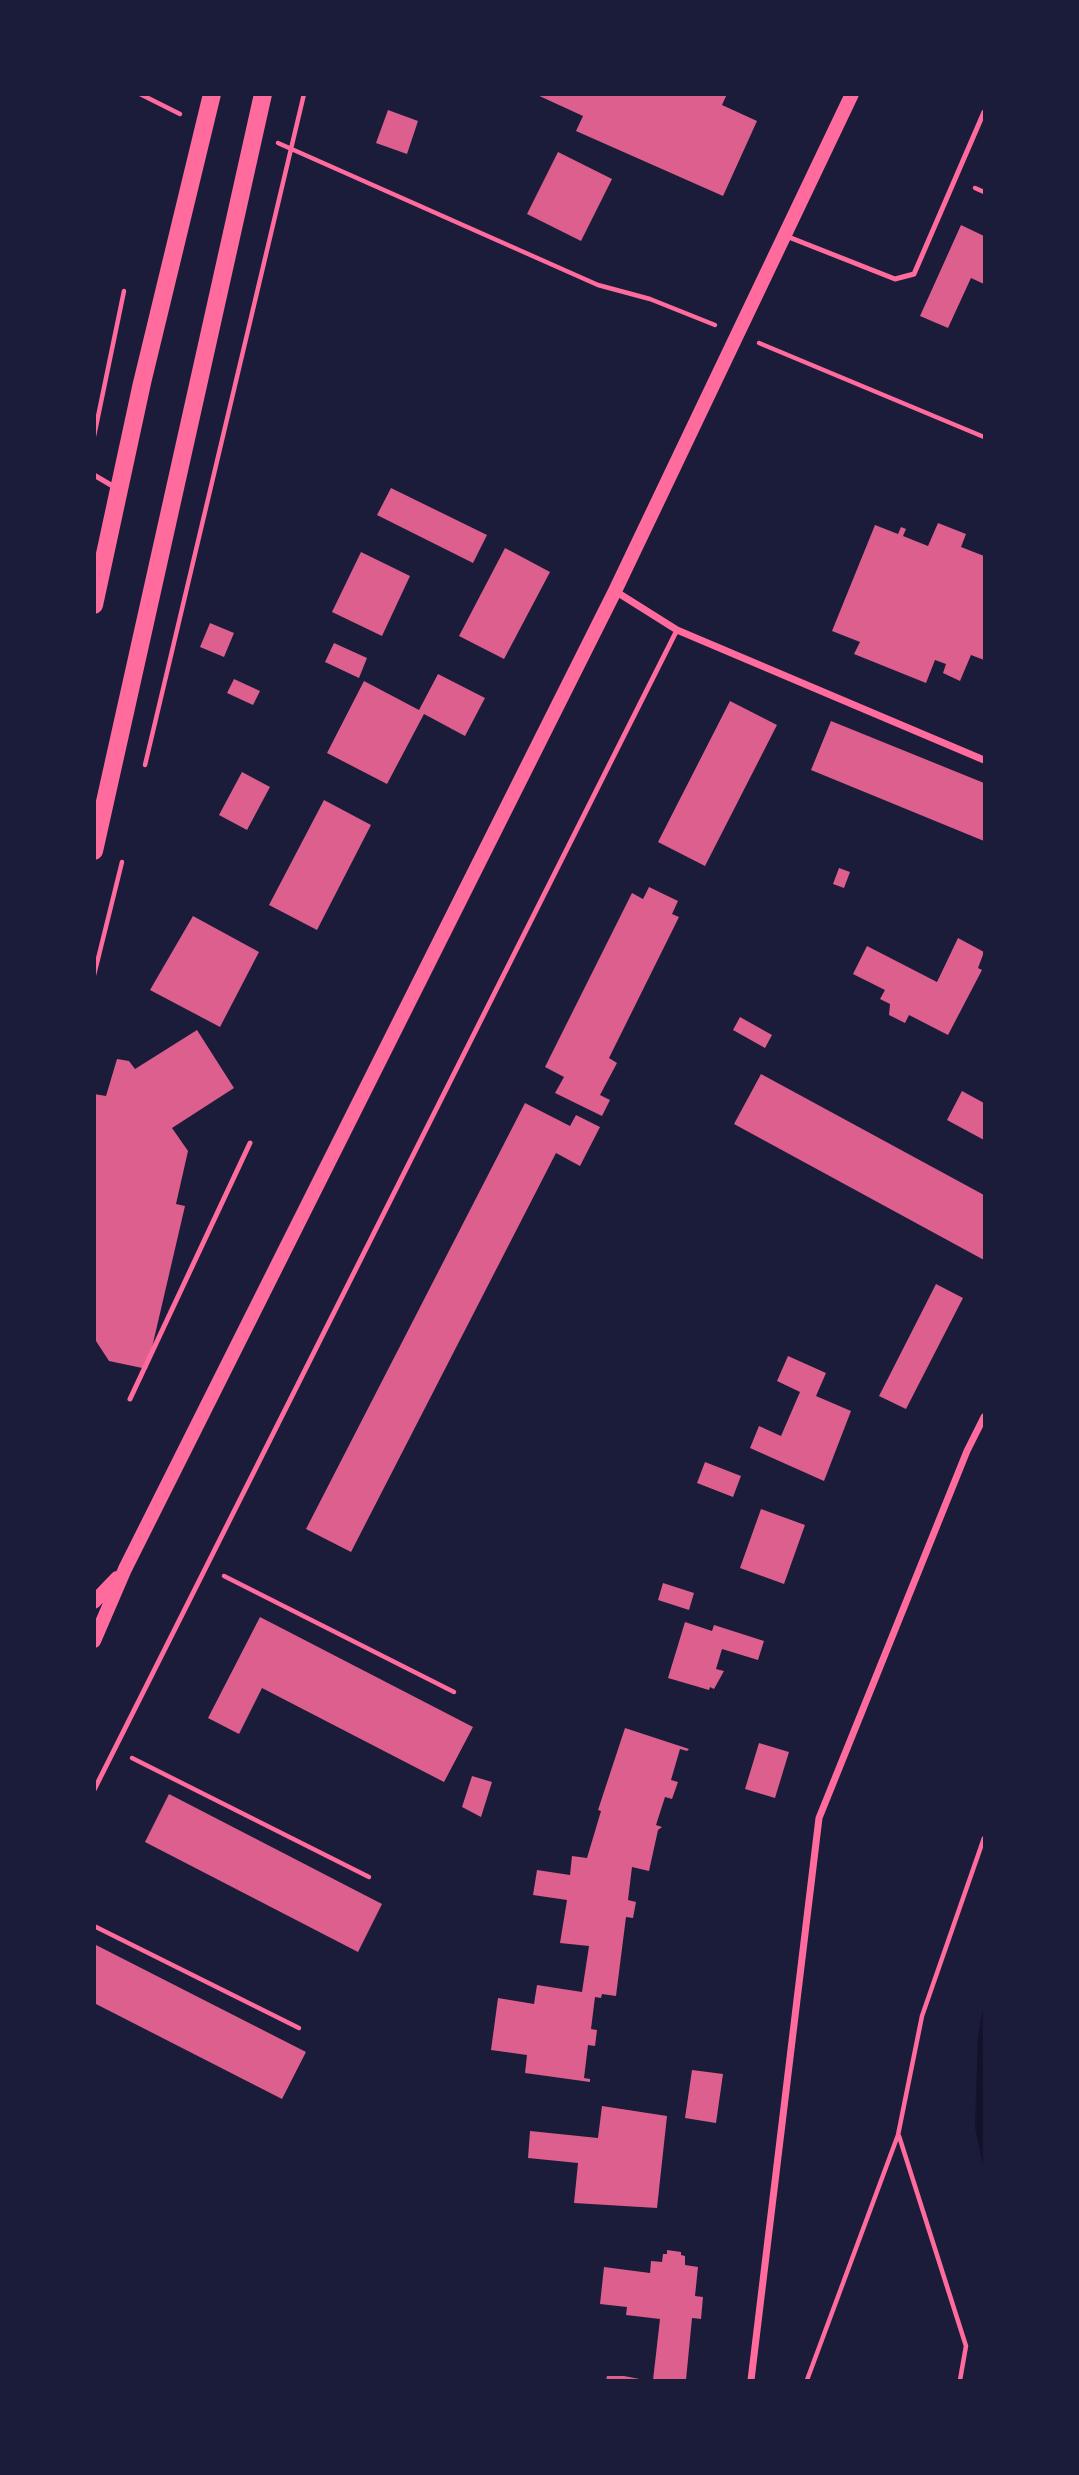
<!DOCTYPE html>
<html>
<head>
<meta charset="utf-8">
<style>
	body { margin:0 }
	#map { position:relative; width:1079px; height:2475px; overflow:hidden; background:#1b1b3a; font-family:Overpass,sans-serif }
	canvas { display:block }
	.frame { position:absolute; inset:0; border:96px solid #1b1b3a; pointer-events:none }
</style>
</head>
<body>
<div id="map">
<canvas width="1079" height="2475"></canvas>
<div class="frame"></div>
</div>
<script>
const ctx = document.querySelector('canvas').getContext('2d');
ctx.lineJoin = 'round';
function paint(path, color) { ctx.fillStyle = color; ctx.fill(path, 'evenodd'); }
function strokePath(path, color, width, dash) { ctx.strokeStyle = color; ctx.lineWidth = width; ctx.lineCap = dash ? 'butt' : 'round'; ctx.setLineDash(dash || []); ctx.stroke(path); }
const water = new Path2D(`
	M 984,2003 L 984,2170 L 975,2127 L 978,2037 Z`);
const building = new Path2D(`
	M 535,94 L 727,94 L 722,105 L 757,121 L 723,196 L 576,131 L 583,116 Z
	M 388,110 L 418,121 L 407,154 L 376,143 Z
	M 558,152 L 612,179 L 581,241 L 527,214 Z
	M 961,225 L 984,236 L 984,284 L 971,278 L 948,328 L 920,316 Z
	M 391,488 L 487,535 L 473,563 L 377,515 Z
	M 938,523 L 966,534 L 961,547 L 984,556 L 984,660 L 971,655 L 960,681 L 943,673 L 946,664 L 935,660 L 926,683 L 854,654 L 860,642 L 832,631 L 875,525 L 898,534 L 901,527 L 906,529 L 903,536 L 928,546 Z
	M 505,548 L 550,572 L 504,659 L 459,636 Z
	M 361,552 L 410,576 L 382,636 L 332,612 Z
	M 210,623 L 234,633 L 224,657 L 200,647 Z
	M 334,643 L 367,658 L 359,678 L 325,662 Z
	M 438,674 L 485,698 L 465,736 L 424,714 L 387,784 L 327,753 L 364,681 L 419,710 Z
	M 234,679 L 260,691 L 253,705 L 227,693 Z
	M 730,701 L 777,725 L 705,866 L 658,842 Z
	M 831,721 L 984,783 L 984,841 L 811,770 Z
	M 242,772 L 270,787 L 247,830 L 219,815 Z
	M 324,800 L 371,825 L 317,930 L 269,905 Z
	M 839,868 L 850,872 L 844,888 L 833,884 Z
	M 649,887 L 678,901 L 672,914 L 679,917 L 609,1058 L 617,1063 L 600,1095 L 610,1100 L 602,1116 L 555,1093 L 564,1077 L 545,1067 L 632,893 L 643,899 Z
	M 193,916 L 259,952 L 220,1027 L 150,990 Z
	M 958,938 L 984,952 L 978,968 L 982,970 L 948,1035 L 909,1015 L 905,1023 L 889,1015 L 890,1004 L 880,999 L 885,990 L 853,974 L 867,946 L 937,982 Z
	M 740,1017 L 772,1035 L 765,1048 L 733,1030 Z
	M 197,1030 L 234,1088 L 172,1128 L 188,1151 L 176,1204 L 185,1206 L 147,1369 L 109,1361 L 94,1338 L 94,1094 L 106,1096 L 117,1059 L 129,1061 L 135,1069 Z
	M 761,1074 L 984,1195 L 984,1260 L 734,1124 Z
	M 962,1091 L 984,1103 L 984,1140 L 947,1120 Z
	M 525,1103 L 570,1126 L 576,1115 L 600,1127 L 580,1166 L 556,1153 L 351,1552 L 306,1529 Z
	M 936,1284 L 963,1298 L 906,1409 L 879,1396 Z
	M 788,1356 L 826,1373 L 816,1396 L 851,1411 L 824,1481 L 750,1448 L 759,1426 L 781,1436 L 800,1392 L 777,1381 Z
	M 705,1462 L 741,1476 L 733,1497 L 697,1483 Z
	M 761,1509 L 805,1525 L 784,1584 L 740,1568 Z
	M 663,1583 L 694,1593 L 689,1610 L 658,1600 Z
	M 260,1617 L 473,1727 L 444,1782 L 262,1688 L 239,1734 L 208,1718 Z
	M 685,1622 L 712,1631 L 714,1625 L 764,1641 L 758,1660 L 722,1649 L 716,1669 L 724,1671 L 714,1689 L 710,1687 L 709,1690 L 668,1678 Z
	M 625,1728 L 689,1749 L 687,1751 L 680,1749 L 671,1780 L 678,1782 L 672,1799 L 665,1797 L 656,1825 L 662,1827 L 658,1830 L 649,1871 L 632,1867 L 628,1900 L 636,1902 L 633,1918 L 626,1917 L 616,1996 L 602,1994 L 601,1998 L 595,1997 L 591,2029 L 597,2030 L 595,2046 L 588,2045 L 584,2078 L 590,2079 L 590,2082 L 525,2073 L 527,2055 L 491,2050 L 498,1998 L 534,2004 L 537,1985 L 582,1992 L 589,1946 L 560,1943 L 567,1900 L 533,1895 L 537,1870 L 570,1875 L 572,1856 L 587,1858 L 601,1811 L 598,1810 Z
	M 759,1743 L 789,1752 L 775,1798 L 745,1789 Z
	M 472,1776 L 492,1782 L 481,1817 L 462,1807 Z
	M 169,1794 L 382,1904 L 358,1952 L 145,1842 Z
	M 94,1944 L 306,2052 L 282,2099 L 94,2003 Z
	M 692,2070 L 723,2074 L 716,2123 L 685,2118 Z
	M 602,2106 L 667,2116 L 657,2208 L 574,2203 L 578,2163 L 528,2158 L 530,2131 L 598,2138 Z
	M 667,2250 L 681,2252 L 681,2255 L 685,2256 L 685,2265 L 698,2267 L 695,2296 L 703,2297 L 701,2319 L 692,2318 L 686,2380 L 653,2380 L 660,2319 L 626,2315 L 627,2307 L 600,2304 L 604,2267 L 650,2273 L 651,2261 L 662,2262 L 663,2254 L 667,2254 Z
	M 607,2376 L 624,2376 L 645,2380 L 606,2380 Z`);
const path = new Path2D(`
	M 140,94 L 180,114
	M 278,143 L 598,285 L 650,299 L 715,325
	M 975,188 L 984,192
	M 759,343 L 984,437
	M 94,436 L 124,291
	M 145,765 L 304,94
	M 94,975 L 122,862
	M 224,1576 L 454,1692
	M 132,1758 L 369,1877
	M 94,1926 L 299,2028
	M 899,2136 L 966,2346 L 960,2380
	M 807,2380 L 898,2135 L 922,2016 L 984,1838`);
const service = new Path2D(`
	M 786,236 L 895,279 L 914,274 L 984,112
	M 94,475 L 116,488
	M 130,1399 L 250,1143
	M 94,1790 L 677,630`);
const minor = new Path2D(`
	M 615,591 L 677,630 L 984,760
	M 751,2380 L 819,1818 L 967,1451 L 984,1417`);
const secondary = new Path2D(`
	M 94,1602 L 117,1578
	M 94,1641 L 125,1569 L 615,591 L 852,94`);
const primary = new Path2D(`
	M 94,605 L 142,383 L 212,94
	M 94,851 L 263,94`);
paint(water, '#12122b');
paint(building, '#dd5f8e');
strokePath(path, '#ff6b9d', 4.5);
strokePath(service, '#ff6b9d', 5);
strokePath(minor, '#ff6b9d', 7);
strokePath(secondary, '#ff6b9d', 14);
strokePath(primary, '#ff6b9d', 18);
</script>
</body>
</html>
